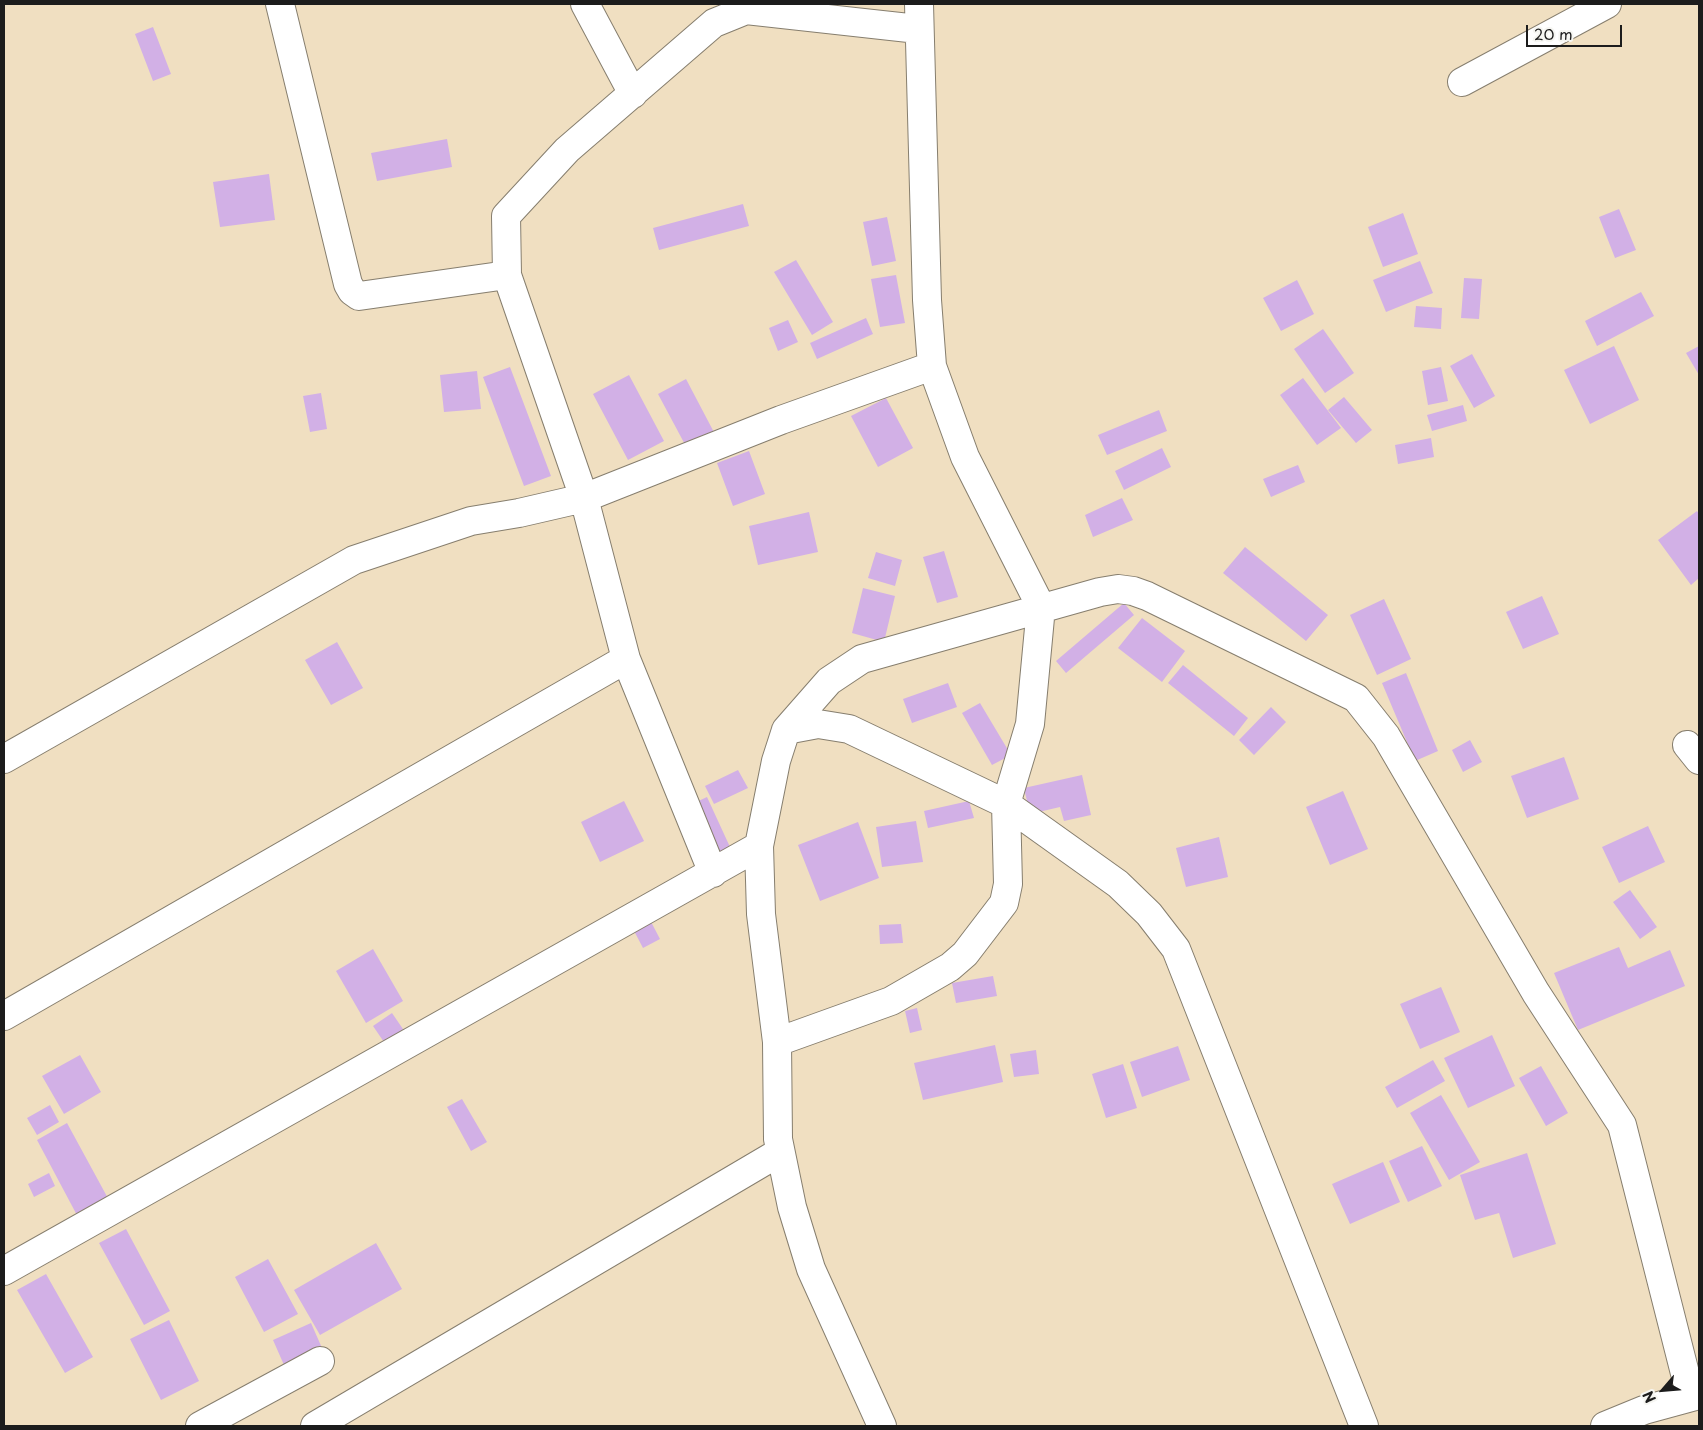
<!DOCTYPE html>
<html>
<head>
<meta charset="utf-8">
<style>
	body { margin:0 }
	#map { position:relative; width:1703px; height:1430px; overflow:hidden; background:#f0dfc1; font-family:"Playpen Sans",sans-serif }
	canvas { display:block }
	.frame { position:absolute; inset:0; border:5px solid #1c1c1c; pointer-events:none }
	.north { position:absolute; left:1638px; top:1365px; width:50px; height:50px; -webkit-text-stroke:4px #f6f6f2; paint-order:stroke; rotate:243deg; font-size:14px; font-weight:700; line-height:20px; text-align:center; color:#1c1c1c }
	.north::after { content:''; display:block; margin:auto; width:18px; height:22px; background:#1c1c1c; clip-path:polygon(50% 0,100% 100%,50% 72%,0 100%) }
	.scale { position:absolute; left:1526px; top:25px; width:96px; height:22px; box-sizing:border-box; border:2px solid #1c1c1c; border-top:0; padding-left:6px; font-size:15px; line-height:18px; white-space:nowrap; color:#1c1c1c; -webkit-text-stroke:4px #f6f6f2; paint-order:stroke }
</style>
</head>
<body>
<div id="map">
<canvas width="1703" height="1430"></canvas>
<div class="frame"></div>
<div class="north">N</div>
<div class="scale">20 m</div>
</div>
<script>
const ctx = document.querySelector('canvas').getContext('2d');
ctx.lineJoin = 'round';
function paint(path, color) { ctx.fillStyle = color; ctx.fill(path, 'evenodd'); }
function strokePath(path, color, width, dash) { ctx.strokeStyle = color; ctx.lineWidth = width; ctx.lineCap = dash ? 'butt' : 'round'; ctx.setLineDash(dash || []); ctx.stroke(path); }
const building = new Path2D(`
	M 153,27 L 171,74 L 153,81 L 135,34 Z
	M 447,139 L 452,167 L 377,181 L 371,153 Z
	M 269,174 L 275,220 L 220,227 L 213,182 Z
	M 743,204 L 749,226 L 659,250 L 653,228 Z
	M 1619,209 L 1636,250 L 1615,258 L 1599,217 Z
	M 1403,213 L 1418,254 L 1383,267 L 1368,227 Z
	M 887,217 L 896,261 L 872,266 L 863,222 Z
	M 796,260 L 833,322 L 812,335 L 774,272 Z
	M 1420,261 L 1433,293 L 1386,312 L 1373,280 Z
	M 896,275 L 905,323 L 880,327 L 871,279 Z
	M 1464,278 L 1482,279 L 1479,319 L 1461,318 Z
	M 1297,280 L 1314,314 L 1281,331 L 1263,298 Z
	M 1641,292 L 1654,316 L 1597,346 L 1585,321 Z
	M 1416,306 L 1442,308 L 1441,329 L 1414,327 Z
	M 866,318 L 873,334 L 817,359 L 810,343 Z
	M 788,320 L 798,342 L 778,351 L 769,328 Z
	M 1323,329 L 1354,373 L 1325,393 L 1294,349 Z
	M 1614,346 L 1639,400 L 1590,424 L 1564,370 Z
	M 1699,346 L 1699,375 L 1686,353 Z
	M 1472,354 L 1495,396 L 1474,408 L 1450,366 Z
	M 510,367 L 551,476 L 524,486 L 483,377 Z
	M 1441,367 L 1448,401 L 1428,405 L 1422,371 Z
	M 477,371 L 481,409 L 444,412 L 440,375 Z
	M 629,375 L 664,441 L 628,460 L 593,394 Z
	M 1303,378 L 1341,428 L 1317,445 L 1280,395 Z
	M 686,379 L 717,438 L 689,452 L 658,394 Z
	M 321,393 L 327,429 L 310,432 L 303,396 Z
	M 1344,397 L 1372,430 L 1356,443 L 1328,410 Z
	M 886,398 L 913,448 L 878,467 L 851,416 Z
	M 1463,405 L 1467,421 L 1432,431 L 1427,415 Z
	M 1159,410 L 1167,431 L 1107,455 L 1098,435 Z
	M 1431,438 L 1434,457 L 1398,464 L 1395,445 Z
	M 1162,448 L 1171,467 L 1124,490 L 1115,471 Z
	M 749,451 L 765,494 L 733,506 L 717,463 Z
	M 1298,465 L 1305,482 L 1271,497 L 1263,479 Z
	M 1122,498 L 1133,520 L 1093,537 L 1085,515 Z
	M 1697,511 L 1699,514 L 1699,578 L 1691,585 L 1658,540 Z
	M 809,512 L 818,552 L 758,565 L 749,526 Z
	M 1245,547 L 1328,615 L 1306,641 L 1223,573 Z
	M 944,551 L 958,597 L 937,603 L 923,557 Z
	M 876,552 L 902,560 L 895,586 L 868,578 Z
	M 863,588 L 895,596 L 884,642 L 852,633 Z
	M 1542,596 L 1559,634 L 1523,649 L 1506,612 Z
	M 1384,599 L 1411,659 L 1377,675 L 1350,615 Z
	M 1124,603 L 1134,615 L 1066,673 L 1056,661 Z
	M 1142,618 L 1185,651 L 1162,682 L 1118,648 Z
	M 337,642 L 363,688 L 331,705 L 305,660 Z
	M 1183,665 L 1248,718 L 1234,736 L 1168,683 Z
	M 1406,673 L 1438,751 L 1415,761 L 1382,683 Z
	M 948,683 L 957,707 L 912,723 L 903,699 Z
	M 980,703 L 1011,755 L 992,765 L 962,713 Z
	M 1271,707 L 1286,722 L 1254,755 L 1239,740 Z
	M 1470,740 L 1482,762 L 1463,772 L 1452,750 Z
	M 1564,757 L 1579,799 L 1527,818 L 1511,776 Z
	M 738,770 L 748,788 L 714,804 L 705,786 Z
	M 1082,775 L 1091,815 L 1064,821 L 1060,807 L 1030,814 L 1024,788 Z
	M 1343,791 L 1368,849 L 1330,865 L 1306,807 Z
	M 707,797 L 730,847 L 712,855 L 690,805 Z
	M 624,801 L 644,841 L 600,862 L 581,822 Z
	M 969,801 L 974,818 L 928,828 L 924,811 Z
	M 916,821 L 923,862 L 882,867 L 876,827 Z
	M 858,822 L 879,878 L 820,901 L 798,845 Z
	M 1648,826 L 1665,862 L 1619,883 L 1602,847 Z
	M 1219,837 L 1228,877 L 1186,887 L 1176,848 Z
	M 1630,890 L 1657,927 L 1640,939 L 1613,902 Z
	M 649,918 L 660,939 L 643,948 L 632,927 Z
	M 901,924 L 903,943 L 880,944 L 879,925 Z
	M 1619,947 L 1628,968 L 1670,950 L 1685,986 L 1578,1030 L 1554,973 Z
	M 373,949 L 403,1001 L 366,1023 L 336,971 Z
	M 993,976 L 997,996 L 956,1003 L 952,983 Z
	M 1441,987 L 1460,1032 L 1420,1049 L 1400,1004 Z
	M 917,1008 L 922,1030 L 910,1033 L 905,1011 Z
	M 392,1013 L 405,1032 L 386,1045 L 373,1026 Z
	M 1492,1035 L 1515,1086 L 1468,1108 L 1444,1058 Z
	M 995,1045 L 1003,1082 L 923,1100 L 914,1063 Z
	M 1178,1046 L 1190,1080 L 1142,1097 L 1130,1062 Z
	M 1036,1050 L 1039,1074 L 1014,1077 L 1010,1054 Z
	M 80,1055 L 101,1092 L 64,1114 L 42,1076 Z
	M 1433,1060 L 1445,1081 L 1397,1108 L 1385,1087 Z
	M 1123,1064 L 1137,1108 L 1106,1118 L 1092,1074 Z
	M 1541,1066 L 1568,1113 L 1546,1126 L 1519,1078 Z
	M 1441,1095 L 1480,1162 L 1449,1180 L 1410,1113 Z
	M 462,1099 L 487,1142 L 471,1151 L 447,1107 Z
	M 50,1105 L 59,1122 L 37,1135 L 27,1118 Z
	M 67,1123 L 110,1202 L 79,1219 L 37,1140 Z
	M 1422,1146 L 1442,1186 L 1408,1202 L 1389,1161 Z
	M 1527,1153 L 1556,1244 L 1513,1258 L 1499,1213 L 1475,1220 L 1460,1175 Z
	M 1383,1162 L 1400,1202 L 1350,1224 L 1332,1184 Z
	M 49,1173 L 55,1186 L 34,1197 L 28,1184 Z
	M 126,1229 L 170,1311 L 144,1325 L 99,1243 Z
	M 376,1243 L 402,1289 L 320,1335 L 294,1290 Z
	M 268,1259 L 298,1314 L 264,1332 L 235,1277 Z
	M 46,1274 L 93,1357 L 65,1373 L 17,1290 Z
	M 169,1320 L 199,1381 L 161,1400 L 130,1339 Z
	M 311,1323 L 322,1348 L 284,1365 L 273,1340 Z`);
const street = new Path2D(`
	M 280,4 L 348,284 L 352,291 L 359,296 L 507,275
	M 585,4 L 633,94
	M 1462,82 L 1607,4
	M 786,730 L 818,724 L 849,729 L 1006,804 L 1118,884 L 1149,914 L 1176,949 L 1364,1426
	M 1687,745 L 1699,760
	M 4,759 L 354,560 L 471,521 L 519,513 L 584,498 L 781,420 L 932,366
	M 713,873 L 626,659 L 584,498 L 507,275 L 506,216 L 567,150 L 714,23 L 746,10 L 918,29
	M 4,1016 L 626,659
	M 777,1042 L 891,1001 L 950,967 L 965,954 L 1004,903 L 1008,884 L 1006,804 L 1030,724 L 1041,607 L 965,457 L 932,366 L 927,300 L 919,4
	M 4,1271 L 759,846
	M 200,1426 L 320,1361
	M 315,1426 L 780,1152
	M 882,1426 L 811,1269 L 792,1207 L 778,1139 L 777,1042 L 761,914 L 759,846 L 776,761 L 786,730 L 829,681 L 862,659 L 1100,592 L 1118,589 L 1133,591 L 1147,596 L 1356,698 L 1386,736 L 1536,993 L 1622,1125 L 1691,1397
	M 1605,1426 L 1644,1410 L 1699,1395`);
paint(building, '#d2b0e6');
strokePath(street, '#867e6e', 30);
strokePath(street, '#fff', 28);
</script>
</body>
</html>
